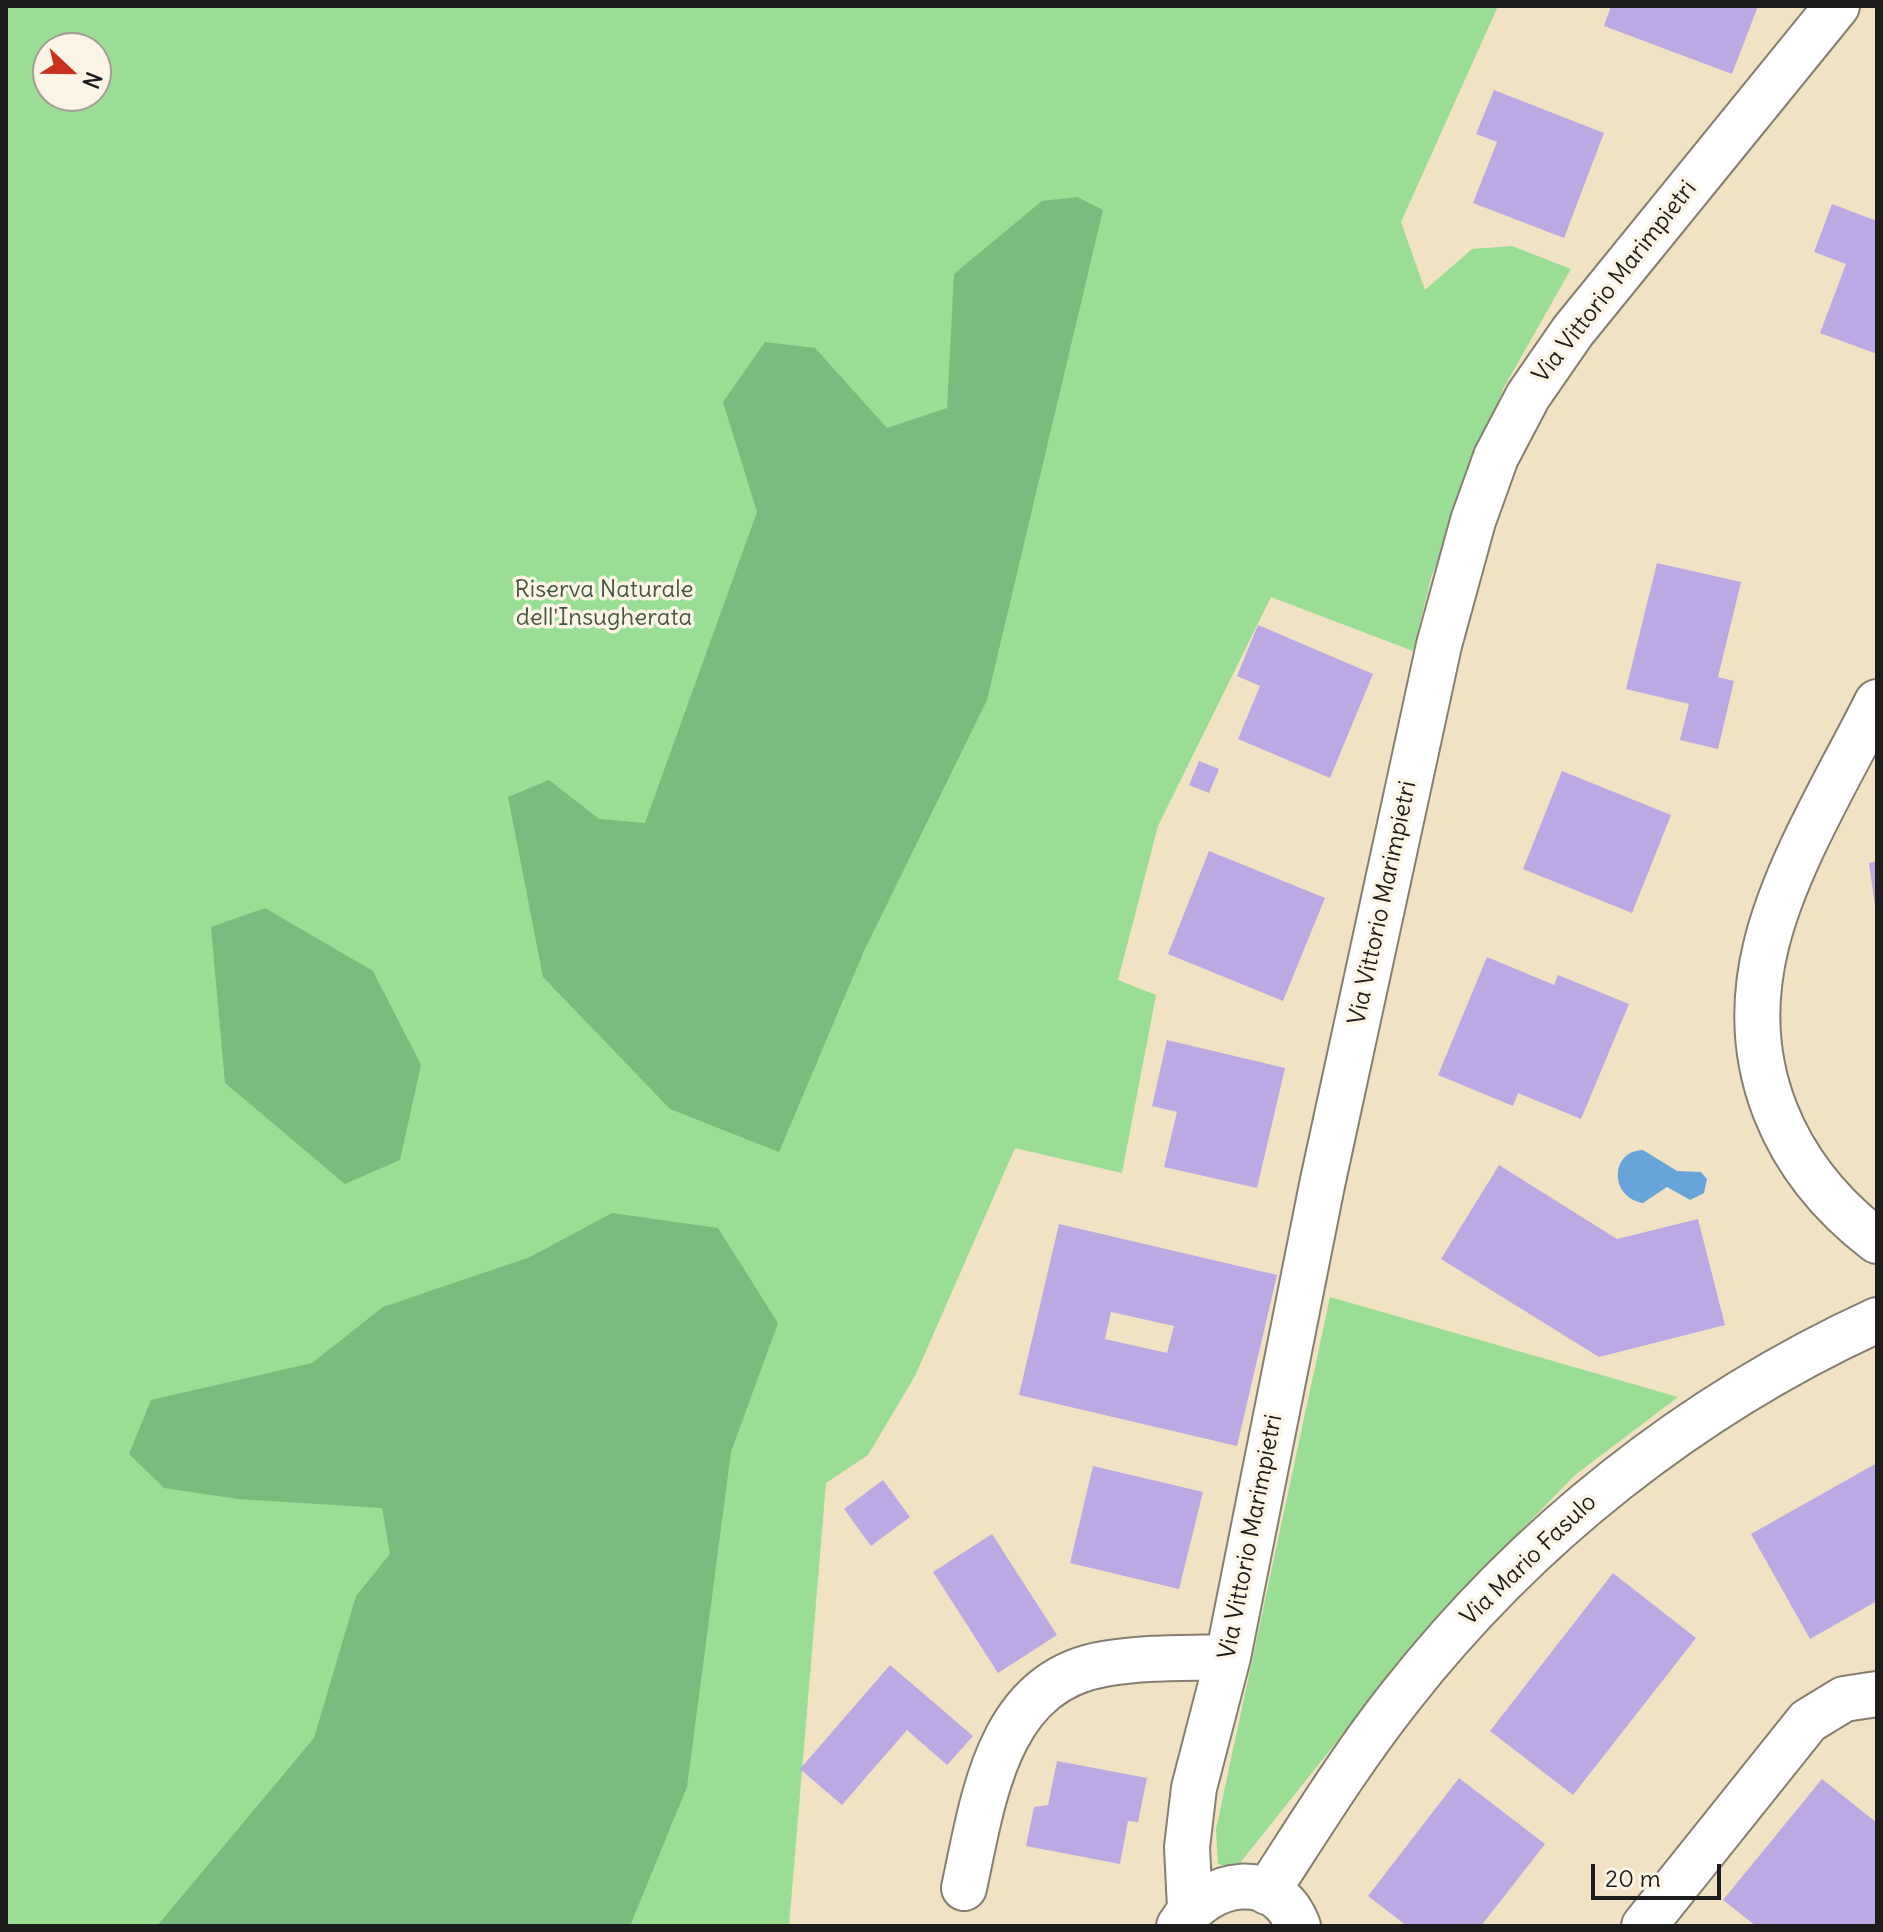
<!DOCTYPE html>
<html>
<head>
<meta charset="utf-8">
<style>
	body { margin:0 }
	#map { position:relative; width:1883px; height:1932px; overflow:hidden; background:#f0e2c3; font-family:Delius,sans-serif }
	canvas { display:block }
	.frame { position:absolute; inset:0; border:8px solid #1c1c1c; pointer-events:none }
	.north { position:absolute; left:32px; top:32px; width:80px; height:80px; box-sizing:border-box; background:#fcf5e5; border:2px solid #a29e95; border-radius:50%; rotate:112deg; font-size:22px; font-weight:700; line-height:32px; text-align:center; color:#1c1c1c }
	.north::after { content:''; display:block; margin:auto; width:28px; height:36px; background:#c8321e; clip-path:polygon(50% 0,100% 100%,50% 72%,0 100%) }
	.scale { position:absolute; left:1591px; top:1864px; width:130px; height:36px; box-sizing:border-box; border:4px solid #1c1c1c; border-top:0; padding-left:10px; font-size:24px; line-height:28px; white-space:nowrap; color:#1c1c1c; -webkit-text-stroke:6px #fcf5e5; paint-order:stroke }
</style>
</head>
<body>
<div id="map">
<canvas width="1883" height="1932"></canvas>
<div class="frame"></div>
<div class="north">N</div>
<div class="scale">20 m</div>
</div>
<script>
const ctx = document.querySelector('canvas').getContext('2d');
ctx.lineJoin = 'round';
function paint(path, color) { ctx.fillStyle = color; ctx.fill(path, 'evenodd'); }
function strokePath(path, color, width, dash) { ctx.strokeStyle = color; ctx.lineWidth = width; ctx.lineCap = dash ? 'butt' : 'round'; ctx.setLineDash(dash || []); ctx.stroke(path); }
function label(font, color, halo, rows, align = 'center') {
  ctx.font = font + ' Delius,sans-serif'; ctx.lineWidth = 7; ctx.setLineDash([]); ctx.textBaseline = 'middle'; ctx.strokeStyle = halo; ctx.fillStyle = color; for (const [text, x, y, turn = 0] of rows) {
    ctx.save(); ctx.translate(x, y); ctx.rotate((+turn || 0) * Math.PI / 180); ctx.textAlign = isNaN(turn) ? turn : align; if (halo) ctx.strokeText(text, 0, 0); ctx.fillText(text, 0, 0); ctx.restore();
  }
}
const green = new Path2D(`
	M 6,6 L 1498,6 L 1401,222 L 1425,290 L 1472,249 L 1512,246 L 1571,269 L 1503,389 L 1431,578 L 1413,651 L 1271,597 L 1158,826 L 1118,980 L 1156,995 L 1122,1173 L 1015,1148 L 915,1376 L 868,1455 L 826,1483 L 789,1926 L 6,1926 ZM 48,48 L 96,48 L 96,96 L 48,96 Z
	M 1330,1297 L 1678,1397 L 1575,1475 L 1433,1621 L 1236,1868 L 1218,1864 L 1216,1829 Z`);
const forest = new Path2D(`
	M 1077,197 L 1103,210 L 987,700 L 864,951 L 779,1152 L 670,1109 L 543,977 L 508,797 L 549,780 L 599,819 L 645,823 L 757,512 L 723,402 L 765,342 L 815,348 L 887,428 L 947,408 L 954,274 L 1042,201 Z
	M 265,908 L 373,971 L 421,1065 L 400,1160 L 345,1184 L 225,1083 L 211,927 Z
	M 612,1213 L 718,1228 L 778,1323 L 731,1452 L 687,1787 L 630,1926 L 157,1926 L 314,1738 L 356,1596 L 390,1554 L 382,1508 L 238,1499 L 164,1488 L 129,1454 L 151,1400 L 312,1363 L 383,1307 L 530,1257 Z`);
const water = new Path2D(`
	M 1643,1150 L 1677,1171 L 1701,1172 L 1707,1179 L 1704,1193 L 1690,1200 L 1667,1187 L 1643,1203 C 1610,1198 1609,1151 1643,1150 Z`);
const building = new Path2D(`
	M 1611,6 L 1758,6 L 1732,74 L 1604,26 Z
	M 1494,90 L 1604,133 L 1564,238 L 1473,203 L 1497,142 L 1476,134 Z
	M 1832,204 L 1877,221 L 1877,354 L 1820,333 L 1846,264 L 1814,252 Z
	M 1657,563 L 1741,582 L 1718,677 L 1734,681 L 1718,749 L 1680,740 L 1689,704 L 1626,689 Z
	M 1258,625 L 1373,674 L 1330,778 L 1238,739 L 1260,686 L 1237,676 Z
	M 1199,761 L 1219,769 L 1209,793 L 1189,785 Z
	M 1562,771 L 1671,815 L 1632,913 L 1523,869 Z
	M 1209,851 L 1325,898 L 1283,1001 L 1168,954 Z
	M 1877,861 L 1877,906 L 1875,906 L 1869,863 Z
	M 1487,957 L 1554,985 L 1558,975 L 1629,1004 L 1581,1119 L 1518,1093 L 1513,1106 L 1438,1075 Z
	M 1167,1040 L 1285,1068 L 1257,1188 L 1164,1167 L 1177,1112 L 1152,1106 Z
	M 1499,1165 L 1617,1239 L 1698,1219 L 1725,1325 L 1599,1357 L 1441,1259 Z
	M 1059,1224 L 1277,1275 L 1237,1446 L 1019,1395 ZM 1111,1312 L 1174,1326 L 1167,1353 L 1105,1339 Z
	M 1877,1463 L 1877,1601 L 1810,1639 L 1751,1534 Z
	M 1093,1466 L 1203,1492 L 1179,1589 L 1070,1563 Z
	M 883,1480 L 910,1517 L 871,1546 L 844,1509 Z
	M 992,1534 L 1057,1635 L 998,1673 L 933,1572 Z
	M 1613,1573 L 1696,1638 L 1573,1795 L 1490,1731 Z
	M 890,1665 L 973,1736 L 947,1765 L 907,1730 L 842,1805 L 800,1769 Z
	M 1057,1761 L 1147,1778 L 1138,1822 L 1128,1821 L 1120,1864 L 1026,1846 L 1034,1807 L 1048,1805 Z
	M 1459,1778 L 1545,1844 L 1481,1926 L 1407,1926 L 1368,1896 Z
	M 1822,1779 L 1877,1823 L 1877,1926 L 1756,1926 L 1723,1900 Z`);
const minor = new Path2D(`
	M 1877,702 C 1840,776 1785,866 1766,946 C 1737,1065 1783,1169 1877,1241
	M 964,1888 C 983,1802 996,1682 1104,1664 C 1144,1657 1187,1658 1228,1657
	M 1267,1892 C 1310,1826 1351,1759 1400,1697 C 1526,1536 1691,1405 1877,1320
	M 1190,1908 L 1187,1847 L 1194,1788 L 1228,1657 L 1322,1185 L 1439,645 L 1473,521 L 1496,457 L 1528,396 L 1573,331 L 1837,6
	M 1179,1926 C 1208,1879 1276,1868 1298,1926
	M 1644,1926 L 1808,1721 L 1844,1699 L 1877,1694`);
const streetNames = [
	["Via Vittorio Marimpietri",1615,282,-52],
	["Via Vittorio Marimpietri",1383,903,-78],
	["Via Vittorio Marimpietri",1251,1537,-79],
	["Via Mario Fasulo",1529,1560,-44]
];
const parkNames = [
	["Riserva Naturale",604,590],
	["dell'Insugherata",604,618]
];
paint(green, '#9add95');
paint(forest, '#7bbc7e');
paint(water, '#67a4d9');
paint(building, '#bca9e4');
strokePath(minor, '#867f70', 48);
strokePath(minor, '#fff', 44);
label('24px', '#1c1c1c', '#fcf5e5', streetNames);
label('24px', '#425640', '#fcf5e5', parkNames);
</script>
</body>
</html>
